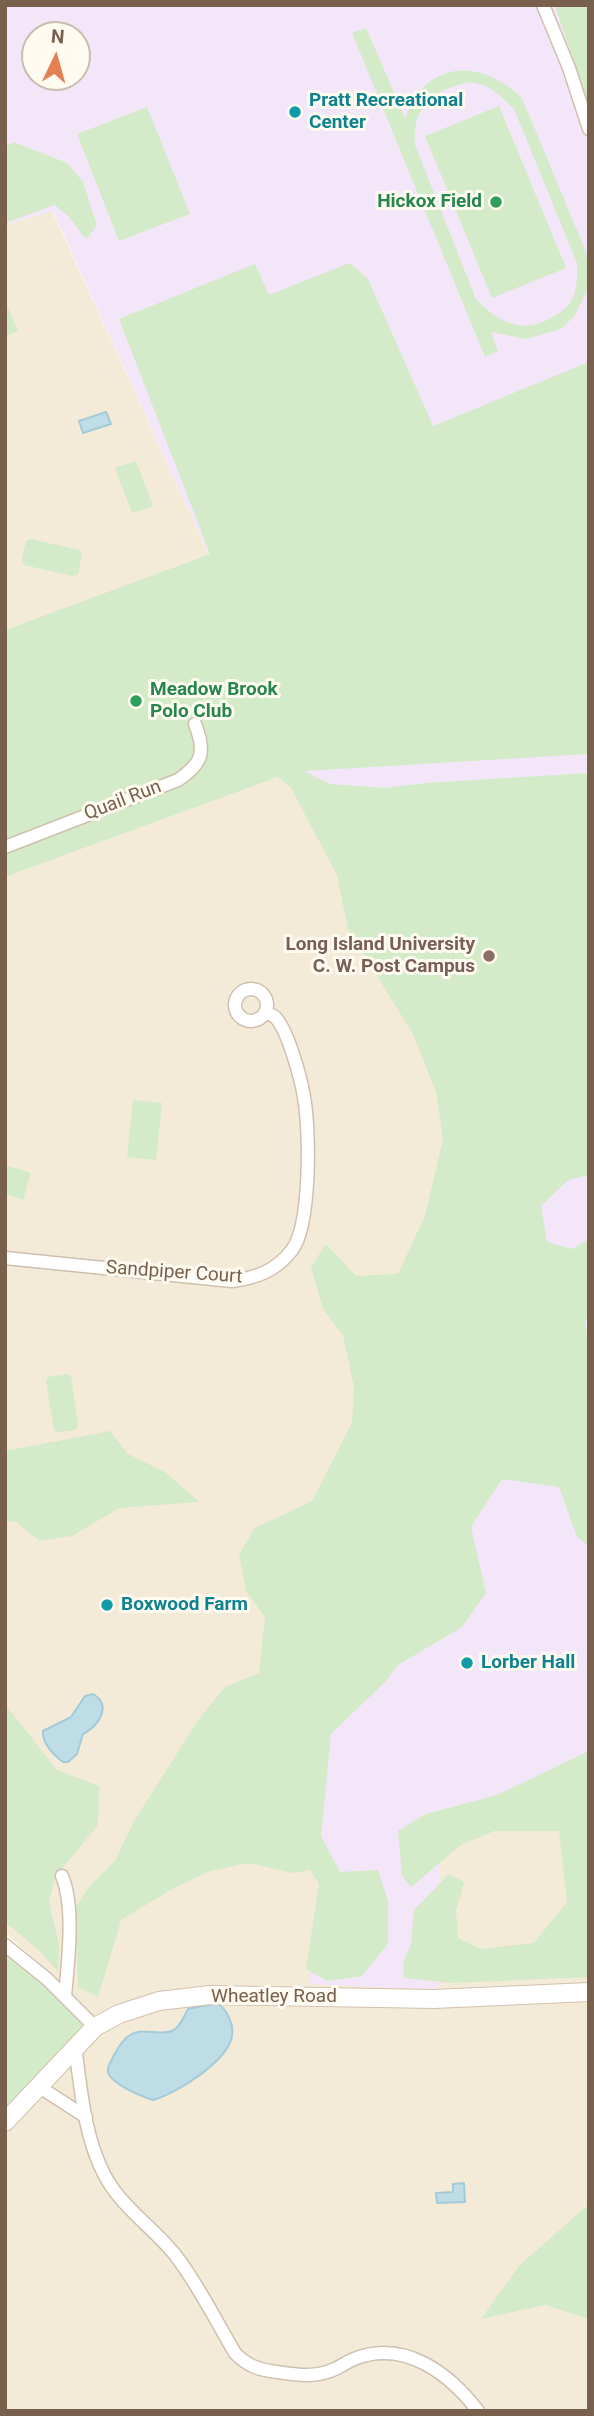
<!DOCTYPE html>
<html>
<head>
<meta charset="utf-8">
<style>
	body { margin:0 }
	#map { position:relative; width:594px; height:2416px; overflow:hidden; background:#fcf7ea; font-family:Roboto,sans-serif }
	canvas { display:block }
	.frame { position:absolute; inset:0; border:7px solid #78604d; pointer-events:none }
	.north { position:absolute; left:21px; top:21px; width:70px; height:70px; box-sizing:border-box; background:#fffbf1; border:2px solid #c9bdaf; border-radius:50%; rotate:5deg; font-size:19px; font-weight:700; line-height:28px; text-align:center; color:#78604d }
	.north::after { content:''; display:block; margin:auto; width:24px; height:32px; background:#e48051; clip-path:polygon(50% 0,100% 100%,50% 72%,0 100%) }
</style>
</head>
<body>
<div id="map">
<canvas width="594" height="2416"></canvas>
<div class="frame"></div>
<div class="north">N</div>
</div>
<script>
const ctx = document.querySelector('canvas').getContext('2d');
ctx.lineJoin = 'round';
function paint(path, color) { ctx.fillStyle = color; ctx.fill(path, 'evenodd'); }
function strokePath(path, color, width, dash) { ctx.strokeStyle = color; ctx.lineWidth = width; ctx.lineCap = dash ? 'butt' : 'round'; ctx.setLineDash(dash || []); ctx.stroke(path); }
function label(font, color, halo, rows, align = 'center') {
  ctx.font = font + ' Roboto,sans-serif'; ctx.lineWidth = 6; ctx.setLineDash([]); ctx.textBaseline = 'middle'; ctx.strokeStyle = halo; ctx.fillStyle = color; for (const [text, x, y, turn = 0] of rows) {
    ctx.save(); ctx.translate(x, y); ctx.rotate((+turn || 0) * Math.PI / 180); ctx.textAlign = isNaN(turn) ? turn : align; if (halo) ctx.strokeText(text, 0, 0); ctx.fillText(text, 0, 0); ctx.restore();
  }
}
const residential = new Path2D(`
	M 52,211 L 209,555 L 5,630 L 5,225 Z
	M 294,771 L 483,1140 L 327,1862 L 437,1989 L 440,1832 L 583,1805 L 589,1980 L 589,2411 L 5,2411 L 5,2130 L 95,2027 L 86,2009 L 5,1932 L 5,877 Z`);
const education = new Path2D(`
	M 5,5 L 589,5 L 589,1980 L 583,1805 L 440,1832 L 437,1990 L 309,1984 L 327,1862 L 208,1839 L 483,1140 L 294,771 L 209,555 L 53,211 L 5,225 ZM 35,35 L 77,35 L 77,77 L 35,77 Z`);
const green = new Path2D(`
	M 555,5 L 589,5 L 589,109 Z
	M 366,28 L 405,118 C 409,111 411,100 416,94 C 450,57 490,68 522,98 L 588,257 L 589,286 L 575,315 L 561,329 L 526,339 L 491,332 L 498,351 L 485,357 L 352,33 ZM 470,82 C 490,85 500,95 514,109 L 577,263 C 577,276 578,290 571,301 C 566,309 557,315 549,319 C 521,335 496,320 476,299 L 415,145 C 411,106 436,89 470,82 Z
	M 499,106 L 566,268 L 492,298 L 425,136 Z
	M 147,107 L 190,214 L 119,241 L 77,134 Z
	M 14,142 L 67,163 L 83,182 L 97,226 L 86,239 L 68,216 L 55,205 L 5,223 L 5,147 Z
	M 350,263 L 368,279 L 433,426 L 589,362 L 589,754 L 304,771 L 330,784 L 385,788 L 426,783 L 589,773 L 589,1175 L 568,1180 L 541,1206 L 547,1242 L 572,1249 L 589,1239 L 589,1308 L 585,1325 L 589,1342 L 589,1546 L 577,1537 L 559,1487 L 502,1479 L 471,1527 L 486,1593 L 462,1627 L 398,1665 L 386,1681 L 331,1734 L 321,1836 L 340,1872 L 378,1870 L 388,1901 L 388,1944 L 362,1976 L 327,1981 L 306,1969 L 319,1884 L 310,1870 L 293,1873 L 248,1863 L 210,1871 L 172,1889 L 121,1920 L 98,1997 L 78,1987 L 75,1908 L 89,1887 L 115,1861 L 134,1821 L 201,1716 L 225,1687 L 259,1673 L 265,1617 L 246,1591 L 239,1554 L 255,1528 L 312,1501 L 352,1423 L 354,1387 L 343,1335 L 323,1309 L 311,1267 L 326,1244 L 356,1276 L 398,1274 L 425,1216 L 443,1139 L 436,1092 L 413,1034 L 348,929 L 337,875 L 291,788 L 278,777 L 5,877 L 5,630 L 210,554 L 119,319 L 255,264 L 269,295 Z
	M 5,301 L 18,331 L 5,337 Z
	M 136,461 L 153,506 L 132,513 L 115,468 Z
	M 31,539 L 79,550 L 82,554 L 78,574 L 73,576 L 24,565 L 22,560 L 26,541 Z
	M 133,1100 L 162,1103 L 156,1160 L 127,1157 Z
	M 5,1165 L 31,1173 L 23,1200 L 5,1194 Z
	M 67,1374 L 71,1376 L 78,1425 L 76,1430 L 58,1432 L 54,1430 L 46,1381 L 48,1377 Z
	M 110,1431 L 128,1454 L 165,1472 L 199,1502 L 119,1508 L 72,1536 L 40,1541 L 16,1522 L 5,1521 L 5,1451 Z
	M 5,1704 L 57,1770 L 99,1786 L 98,1825 L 55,1877 L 49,1902 L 59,1945 L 58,1972 L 41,1952 L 5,1922 Z
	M 589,1751 L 589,1977 L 453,1983 L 404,1978 L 403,1963 L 411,1944 L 414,1910 L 449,1874 L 464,1882 L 456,1910 L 458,1938 L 481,1949 L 534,1943 L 567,1902 L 559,1831 L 494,1831 L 461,1845 L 411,1887 L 402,1876 L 398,1831 L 426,1814 L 497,1795 Z
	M 5,1948 L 95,2027 L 5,2120 Z
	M 589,2204 L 589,2319 L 545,2305 L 481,2319 L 519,2266 Z`);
const water = new Path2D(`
	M 106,412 L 111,424 L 83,433 L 79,421 Z
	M 93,1694 C 113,1706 98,1726 83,1734 L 77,1754 L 68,1762 L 63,1762 C 54,1755 42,1743 43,1731 L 71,1717 L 85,1696 Z
	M 217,2003 C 224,2007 227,2012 230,2020 C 232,2025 233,2031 232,2036 C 228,2061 176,2094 153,2100 C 143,2097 111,2084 108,2072 C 107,2067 111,2061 113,2057 C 117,2049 122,2040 130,2035 C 142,2027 159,2036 172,2031 C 180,2028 184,2016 188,2009 Z
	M 464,2183 L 465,2202 L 437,2203 L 436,2193 L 453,2192 L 453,2184 Z`);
const minor = new Path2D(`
	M 543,5 L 569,68 L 589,129
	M 5,847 L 178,780 C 203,763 206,752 195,724
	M235 1005a16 16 0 1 1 32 0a16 16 0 1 1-32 0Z
	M 5,1258 L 232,1281 C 256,1278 276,1271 292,1250 C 311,1225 310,1130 304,1097 C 301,1079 288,1030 275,1017 C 272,1015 269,1014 265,1012
	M 62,1876 C 75,1907 68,1962 65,1996
	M 5,1945 L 47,1979 L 95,2027
	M 75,2046 C 81,2089 84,2137 105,2176 C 122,2208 154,2228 176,2256 C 199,2286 216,2321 235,2353 C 247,2366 260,2370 277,2372 C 297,2375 316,2378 335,2369 C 341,2366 347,2362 354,2359 C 404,2339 449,2373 478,2411
	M 38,2086 L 86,2117`);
const secondary = new Path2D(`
	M 5,2122 L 95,2027 L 119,2014 L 159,2001 L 210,1995 L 434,1999 L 589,1992`);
const markers = [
	[295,112,7,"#0f9aa8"],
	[496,202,7,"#2e9e5b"],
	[136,701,7,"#2e9e5b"],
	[489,956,7,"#8d6e63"],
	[107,1605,7,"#0f9aa8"],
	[467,1663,7,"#0f9aa8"]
];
const cultureNames = [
	["Pratt Recreational",309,101],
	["Center",309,123],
	["Boxwood Farm",121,1605],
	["Lorber Hall",481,1663]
];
const leisureNames = [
	["Hickox Field",482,202],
	["Meadow Brook",150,690,"left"],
	["Polo Club",150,712,"left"]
];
const streetNames = [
	["Quail Run",123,801,-21],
	["Sandpiper Court",174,1273,4],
	["Wheatley Road",274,1997]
];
const educationNames = [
	["Long Island University",475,945],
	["C. W. Post Campus",475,967]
];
paint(residential, '#f4ead8');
paint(education, '#f4e6f9');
paint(green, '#d3ebc8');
paint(water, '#bedde7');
strokePath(water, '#a4cbd8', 2);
strokePath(minor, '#cfc0af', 15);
strokePath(secondary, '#d2c1ad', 20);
strokePath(minor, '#fff', 12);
strokePath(secondary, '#fff', 18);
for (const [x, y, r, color] of markers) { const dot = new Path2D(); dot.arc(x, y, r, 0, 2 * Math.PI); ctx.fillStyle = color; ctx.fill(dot); strokePath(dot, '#fffbf1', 2.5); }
label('bold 19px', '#0d838f', '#fffbf1', cultureNames, 'left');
label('bold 19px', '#27864d', '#fffbf1', leisureNames, 'right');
label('19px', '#78604d', '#fffbf1', streetNames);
label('bold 19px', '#785e54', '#fffbf1', educationNames, 'right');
</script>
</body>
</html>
